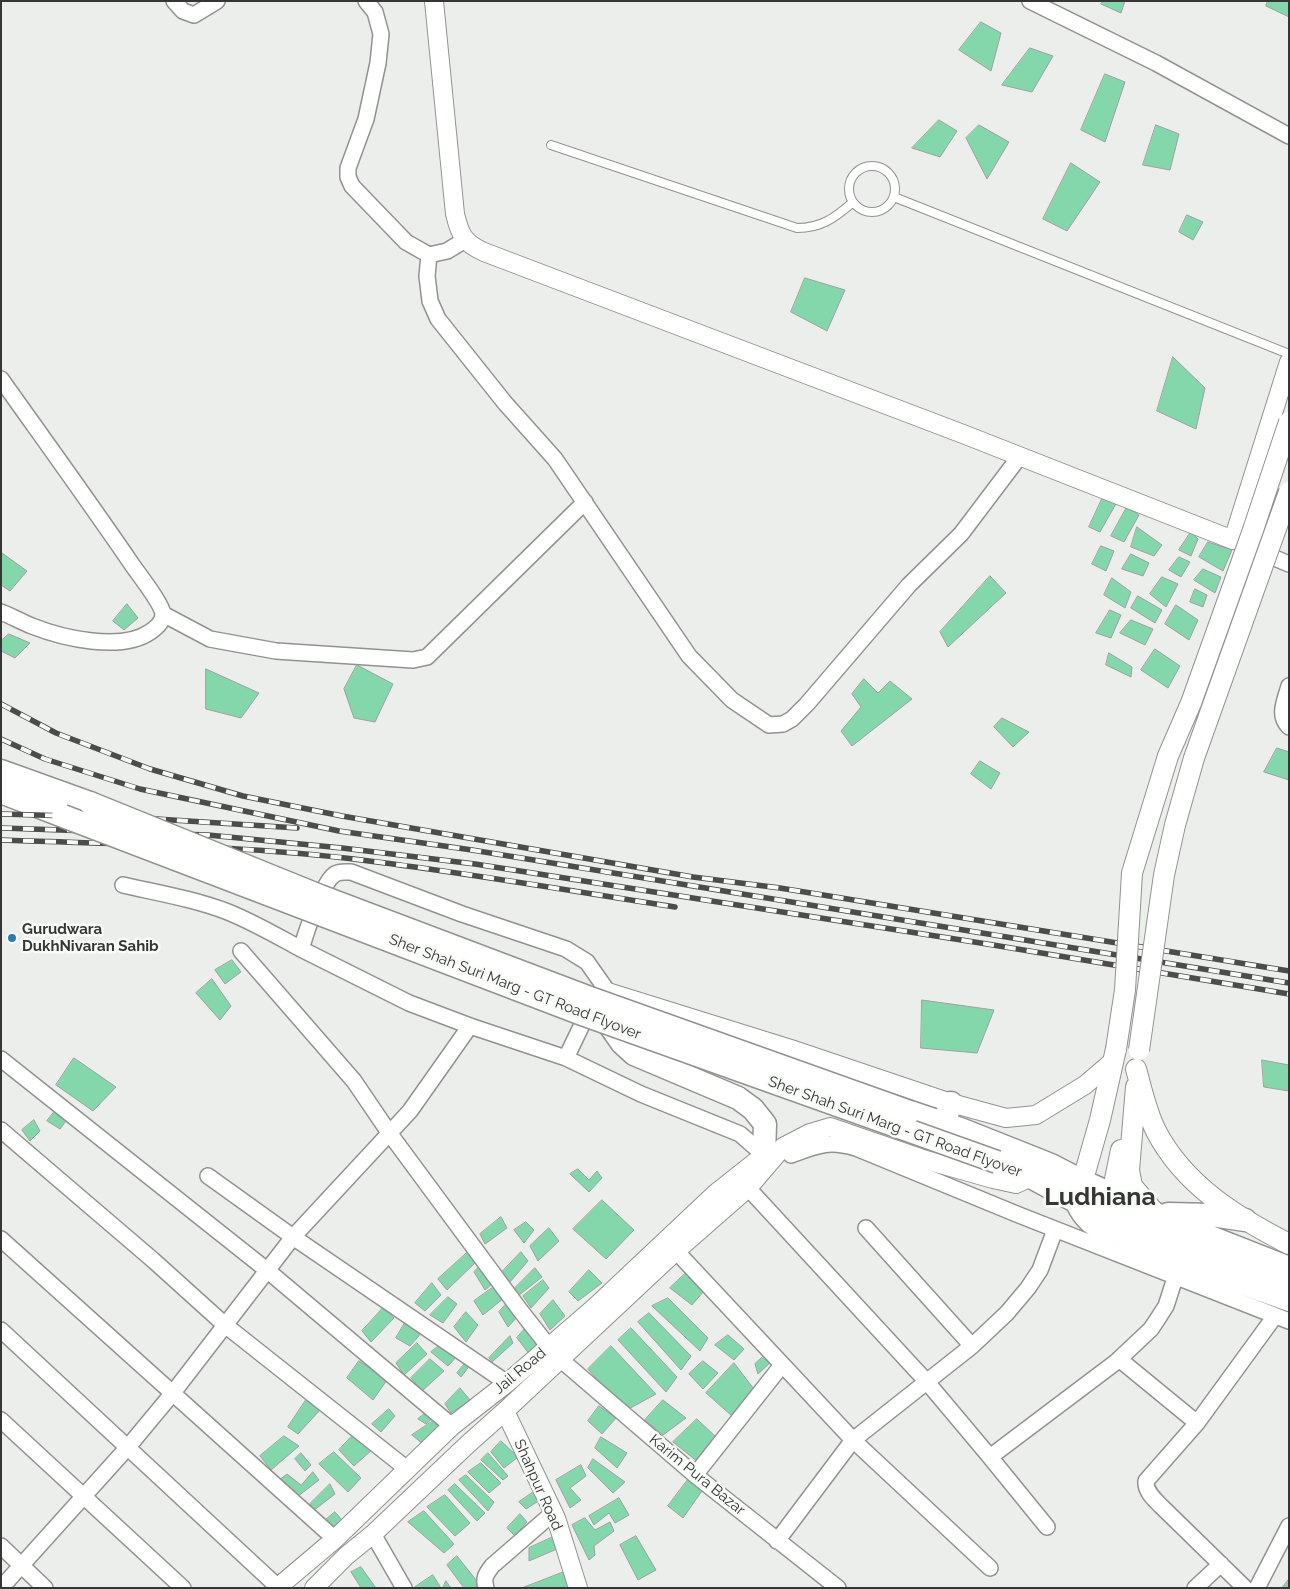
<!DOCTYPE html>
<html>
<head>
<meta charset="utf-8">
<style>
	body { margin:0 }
	#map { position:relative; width:1290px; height:1589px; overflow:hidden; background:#eceeeb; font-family:Raleway,sans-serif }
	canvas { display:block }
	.frame { position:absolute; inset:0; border:2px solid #353635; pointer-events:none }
</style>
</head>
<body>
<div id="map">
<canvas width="1290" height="1589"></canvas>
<div class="frame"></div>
</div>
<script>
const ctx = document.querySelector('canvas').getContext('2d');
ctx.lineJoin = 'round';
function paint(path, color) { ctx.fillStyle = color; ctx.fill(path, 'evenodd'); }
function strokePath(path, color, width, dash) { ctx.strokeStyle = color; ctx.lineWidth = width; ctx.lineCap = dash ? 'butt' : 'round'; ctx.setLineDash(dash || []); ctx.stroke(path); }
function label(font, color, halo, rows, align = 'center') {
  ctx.font = font + ' Raleway,sans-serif'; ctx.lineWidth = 5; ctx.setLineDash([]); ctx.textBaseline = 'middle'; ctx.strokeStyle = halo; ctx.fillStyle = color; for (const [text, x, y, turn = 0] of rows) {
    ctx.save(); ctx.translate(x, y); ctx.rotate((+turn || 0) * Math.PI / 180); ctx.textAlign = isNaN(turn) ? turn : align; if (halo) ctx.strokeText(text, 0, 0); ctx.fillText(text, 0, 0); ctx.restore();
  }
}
const building = new Path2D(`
	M 1103,1 L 1125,1 L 1121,13 L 1101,4 Z
	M 1268,1 L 1289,1 L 1289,17 L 1266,6 Z
	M 981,22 L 1001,33 L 991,71 L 959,50 Z
	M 1030,48 L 1053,56 L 1032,92 L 1002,85 Z
	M 1105,74 L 1125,82 L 1105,142 L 1081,130 Z
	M 939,120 L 957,131 L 940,157 L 912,148 Z
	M 979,125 L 1009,142 L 987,179 L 966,138 Z
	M 1156,125 L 1179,134 L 1170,170 L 1143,165 Z
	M 1071,163 L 1100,182 L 1067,231 L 1043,219 Z
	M 1187,215 L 1203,222 L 1193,240 L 1179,232 Z
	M 805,278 L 845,290 L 827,331 L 791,312 Z
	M 1173,357 L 1205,388 L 1196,429 L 1157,411 Z
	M 1102,499 L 1117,502 L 1100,532 L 1089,527 Z
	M 1127,507 L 1139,515 L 1124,542 L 1111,536 Z
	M 1137,527 L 1162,545 L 1154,556 L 1131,547 Z
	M 1191,532 L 1198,539 L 1191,556 L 1179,550 Z
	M 1208,542 L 1232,550 L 1223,571 L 1199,557 Z
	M 1101,546 L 1114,551 L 1106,571 L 1092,564 Z
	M 2,553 L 27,571 L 10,591 L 1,585 Z
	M 1131,554 L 1149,563 L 1143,576 L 1122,569 Z
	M 1179,557 L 1190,562 L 1181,577 L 1169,570 Z
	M 1203,569 L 1221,577 L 1215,593 L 1194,580 Z
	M 990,576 L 1006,593 L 948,647 L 940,632 Z
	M 1162,577 L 1178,584 L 1166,607 L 1150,594 Z
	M 1112,578 L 1131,592 L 1125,608 L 1104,595 Z
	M 1195,589 L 1207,595 L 1203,607 L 1190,602 Z
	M 1138,596 L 1162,610 L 1155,623 L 1131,608 Z
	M 127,604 L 138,618 L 124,630 L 113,621 Z
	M 1176,605 L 1198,620 L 1189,640 L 1165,624 Z
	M 1110,610 L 1121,615 L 1111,638 L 1096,633 Z
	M 1131,620 L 1153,629 L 1145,645 L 1120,633 Z
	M 9,634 L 30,643 L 15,658 L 1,651 L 1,641 Z
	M 1155,649 L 1180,666 L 1168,688 L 1141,670 Z
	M 1109,653 L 1132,667 L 1131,677 L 1106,665 Z
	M 357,665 L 393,684 L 375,722 L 354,718 L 344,689 Z
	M 206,669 L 259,693 L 241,718 L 206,709 Z
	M 864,679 L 878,693 L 890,681 L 912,699 L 852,746 L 841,731 L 861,707 L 852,694 Z
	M 1002,718 L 1029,732 L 1013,747 L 994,727 Z
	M 1277,748 L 1289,752 L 1289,780 L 1264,772 Z
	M 980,761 L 1000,773 L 991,789 L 971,774 Z
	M 232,960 L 241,972 L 225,984 L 215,970 Z
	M 212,979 L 231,1006 L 220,1020 L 196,993 Z
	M 922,1000 L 994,1010 L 977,1053 L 921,1048 Z
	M 74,1058 L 116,1087 L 93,1111 L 56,1085 Z
	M 1262,1060 L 1289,1065 L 1289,1091 L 1264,1087 Z
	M 55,1111 L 66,1121 L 60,1129 L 47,1121 Z
	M 34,1120 L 40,1131 L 30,1141 L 22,1130 Z
	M 578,1169 L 589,1180 L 597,1171 L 602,1178 L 589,1192 L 570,1174 Z
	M 602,1200 L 634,1230 L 606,1259 L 573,1229 Z
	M 501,1217 L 507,1228 L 485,1244 L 480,1234 Z
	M 526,1222 L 534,1230 L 524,1243 L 514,1230 Z
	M 549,1228 L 559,1241 L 538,1261 L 530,1246 Z
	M 470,1250 L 476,1262 L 447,1290 L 438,1279 Z
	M 521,1252 L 528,1261 L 510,1282 L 502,1272 Z
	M 479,1267 L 491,1285 L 485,1290 L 474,1272 Z
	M 535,1268 L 542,1277 L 518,1296 L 515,1288 Z
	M 589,1270 L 602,1283 L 578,1301 L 569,1292 Z
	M 687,1272 L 703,1292 L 692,1305 L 670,1288 Z
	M 543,1280 L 549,1288 L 531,1308 L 523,1296 Z
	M 432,1283 L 441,1295 L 425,1311 L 415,1303 Z
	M 495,1286 L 504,1298 L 483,1315 L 474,1301 Z
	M 448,1297 L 457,1304 L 443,1323 L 430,1315 Z
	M 668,1298 L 708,1338 L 700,1351 L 652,1306 Z
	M 553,1300 L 565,1316 L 550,1330 L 540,1314 Z
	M 507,1303 L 518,1316 L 508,1327 L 499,1312 Z
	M 383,1308 L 394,1318 L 371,1342 L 362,1331 Z
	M 466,1312 L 478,1325 L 466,1342 L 454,1327 Z
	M 649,1313 L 691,1356 L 681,1370 L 638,1322 Z
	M 406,1321 L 423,1331 L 410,1346 L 396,1338 Z
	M 528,1325 L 539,1345 L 530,1355 L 517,1338 Z
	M 631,1328 L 677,1377 L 666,1392 L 618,1340 Z
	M 728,1335 L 744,1349 L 734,1360 L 715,1345 Z
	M 510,1336 L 513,1343 L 492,1362 L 489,1358 Z
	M 417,1343 L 427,1354 L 404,1375 L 396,1363 Z
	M 440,1345 L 457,1356 L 448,1366 L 431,1352 Z
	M 611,1346 L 656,1394 L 625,1411 L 588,1369 Z
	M 765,1355 L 772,1361 L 758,1374 L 755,1364 Z
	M 430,1359 L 444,1371 L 422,1391 L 411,1378 Z
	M 359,1361 L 387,1380 L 373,1400 L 347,1378 Z
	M 467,1361 L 471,1364 L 461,1377 L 457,1373 Z
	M 703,1361 L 718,1373 L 703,1389 L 689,1374 Z
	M 734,1363 L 754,1389 L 732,1416 L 706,1393 Z
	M 460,1388 L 470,1400 L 451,1413 L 445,1404 Z
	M 306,1400 L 321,1409 L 298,1434 L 288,1427 Z
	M 663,1400 L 686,1418 L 663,1435 L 645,1420 Z
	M 599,1406 L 616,1418 L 602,1434 L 588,1421 Z
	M 389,1409 L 395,1416 L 381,1432 L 372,1424 Z
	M 427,1412 L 435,1416 L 426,1424 L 418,1419 Z
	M 436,1419 L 447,1426 L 424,1445 L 412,1435 Z
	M 697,1419 L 717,1438 L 698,1462 L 673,1442 Z
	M 354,1434 L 374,1448 L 354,1466 L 339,1450 Z
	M 284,1436 L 299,1446 L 271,1470 L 260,1456 Z
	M 601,1437 L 627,1453 L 617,1468 L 595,1448 Z
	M 501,1441 L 518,1457 L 504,1468 L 491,1452 Z
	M 334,1452 L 361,1478 L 348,1492 L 319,1464 Z
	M 301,1453 L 311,1465 L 305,1471 L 295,1459 Z
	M 488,1453 L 508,1476 L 503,1480 L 481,1460 Z
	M 593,1459 L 625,1482 L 613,1493 L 588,1468 Z
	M 481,1463 L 501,1483 L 489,1493 L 468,1472 Z
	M 581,1465 L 586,1476 L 570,1488 L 581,1500 L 570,1508 L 556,1480 Z
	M 313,1472 L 319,1480 L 297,1497 L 278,1481 L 287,1474 L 301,1485 Z
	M 466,1475 L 494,1502 L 488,1511 L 459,1480 Z
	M 690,1477 L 702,1491 L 683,1518 L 668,1506 Z
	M 330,1484 L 335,1494 L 313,1511 L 310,1504 Z
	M 455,1484 L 485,1513 L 477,1521 L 448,1490 Z
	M 535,1491 L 540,1500 L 526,1509 L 519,1502 Z
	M 445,1495 L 470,1523 L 455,1536 L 427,1507 Z
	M 619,1498 L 629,1515 L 615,1523 L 609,1513 L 594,1525 L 589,1516 Z
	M 424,1511 L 454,1544 L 444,1553 L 408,1522 Z
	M 335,1512 L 342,1520 L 329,1530 L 322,1523 Z
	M 520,1514 L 527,1522 L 515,1536 L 507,1528 Z
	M 585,1518 L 595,1530 L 610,1522 L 614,1531 L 594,1546 L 595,1555 L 589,1560 L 572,1525 Z
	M 636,1536 L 656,1570 L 638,1580 L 620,1545 Z
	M 553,1537 L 557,1549 L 529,1561 L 529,1548 Z
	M 457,1556 L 480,1585 L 477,1588 L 464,1588 L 447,1565 Z
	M 361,1567 L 376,1588 L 361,1588 L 351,1572 Z
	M 564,1572 L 570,1588 L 522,1588 Z
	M 433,1575 L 441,1588 L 415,1588 L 415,1587 Z
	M 1289,1579 L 1289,1588 L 1282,1588 Z
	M 446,1581 L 451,1588 L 443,1588 Z`);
const service = new Path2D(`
	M 551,145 L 797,228 C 821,228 835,218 853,202
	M849 189a23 23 0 1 1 46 0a23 23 0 1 1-46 0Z
	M 894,197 L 1289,354`);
const minor = new Path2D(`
	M 174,1 L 183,11 L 194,15 L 217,1
	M 366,1 L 375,12 L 381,34 L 378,63 L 366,119 L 348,168 L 348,177 L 352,186 L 406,242 L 429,255 L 447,251 L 465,240
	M 1030,1 L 1156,63 L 1289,136
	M 429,255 L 427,276 L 430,301 L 438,319 L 505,403 L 555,459 L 689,656 L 732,700 L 769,725 L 783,724 L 792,719 L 807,704 L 909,585 L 961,534 L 1020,456
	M 1,379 C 45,441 90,503 133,566 C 140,576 162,604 163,614 C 163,622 156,628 150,632 C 121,652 62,638 32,626 C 22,622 11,616 1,612
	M 1258,551 L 1289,564
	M 163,614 L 210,639 L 276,651 L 413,660 L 427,657 L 585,502
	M 1289,686 C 1285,701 1277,715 1289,727
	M 123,885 C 158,893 194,899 228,912 C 253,922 277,936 301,949
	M 241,951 L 354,1081 L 390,1134 L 520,1310 L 549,1347
	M 608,992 L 587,962 L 566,949 L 462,914 L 351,872 C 345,872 340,871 335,874 C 322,882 306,933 301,949 L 409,1003 L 470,1026 L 566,1058 L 641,1094 L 740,1134 L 764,1155
	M 566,1058 L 590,1008
	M 1,1059 L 268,1271 L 452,1426
	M 1,1130 L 153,1260 L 225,1325 L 407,1469
	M 783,1147 L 791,1155 C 818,1145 828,1140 856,1148 L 1019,1215 L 1289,1321
	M 208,1176 L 293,1237 L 507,1383
	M 748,1188 L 927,1382 L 990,1457 L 1116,1362 L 1151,1329 L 1157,1320 L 1166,1306 L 1175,1278
	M 866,1228 L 972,1346
	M 1,1239 L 335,1539
	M 676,1251 L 853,1440 L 990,1568
	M 1,1330 L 278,1587
	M 560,1359 L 695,1475 L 838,1588
	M 1119,1359 L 1197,1423
	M 1,1420 L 183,1588
	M 990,1457 L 1047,1527
	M 695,1475 L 782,1365
	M 373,1534 L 404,1588
	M 777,1541 L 853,1440 L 972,1346 L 1007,1313 L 1028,1288 L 1040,1270 L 1055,1230
	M 1,1546 L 45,1588
	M 1,1588 L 128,1447 L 172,1394 L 293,1237 L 410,1111 L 470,1026
	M 486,1588 C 483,1578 486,1574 492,1566 L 553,1513
	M 1195,1588 L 1221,1564
	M 1245,1588 L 1161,1506 C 1154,1499 1145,1491 1146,1481 L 1197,1423 L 1275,1316
	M 1257,1588 L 1289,1526`);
const tertiary = new Path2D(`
	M 434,1 L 455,214 C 460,235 464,243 484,252 L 963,434 L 1233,540 L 1289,362
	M 596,997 L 608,992 L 791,1049 L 951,1103 L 1006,1118 L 1036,1115 L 1085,1085 L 1113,1061
	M 1110,1233 L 1182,1264 L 1289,1302
	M 505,1411 L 556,1518 L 578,1588
	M 277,1588 L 335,1539 L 452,1426 L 507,1383 L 595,1307 L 716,1193 L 764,1155
	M 314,1588 L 346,1556 L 373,1534 L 468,1444 L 505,1411 L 676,1251 L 748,1188 L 783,1147 L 810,1133 L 830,1127 L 926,1160 L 993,1179 L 1016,1184 L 1031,1177`);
const secondary = new Path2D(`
	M 1136,1069 C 1142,1090 1146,1111 1156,1131 C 1184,1185 1236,1217 1289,1244
	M 1136,1087 L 1129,1170 L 1132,1186 L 1155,1213
	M 1112,1194 L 1121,1150
	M 1078,1197 L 1100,1120 L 1116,1049`);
const primary = new Path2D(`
	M 1,771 L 90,803
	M 1,792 L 63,816
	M 608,1023 L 622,1043 L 634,1054 L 738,1098 L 753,1109 L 765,1124 L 764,1155
	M 910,1112 L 963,1130 L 1051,1165 L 1082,1181 L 1190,1229 L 1289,1268
	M 944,1123 L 951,1103
	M 997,1162 L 1031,1177 L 1077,1202 L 1183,1247 L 1289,1287
	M 1077,1203 C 1084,1218 1095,1228 1110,1233
	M 1168,1214 L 1212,1215 L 1245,1220`);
const rail = new Path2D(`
	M 1,704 L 56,733 L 150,769 L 243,796 L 342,816 L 693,877 L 780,888 L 1289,971
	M 1,739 L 45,759 L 140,789 L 339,831 L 472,850 L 1289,983
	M 1,814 L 141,818 L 297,828
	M 1,828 L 208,835 L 342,848 L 475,864 L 987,944 L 1289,994
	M 1,840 C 116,844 231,845 345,858 C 456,871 565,890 675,907`);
const secondaryBridge = new Path2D(`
	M 1116,1049 L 1125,990 L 1132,873 L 1168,756 L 1191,703 L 1253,530 L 1289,422
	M 1139,1050 L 1164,875 L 1175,825 L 1194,758 L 1289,492`);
const primaryBridge = new Path2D(`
	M 90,803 L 320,896 L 590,998 L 910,1112
	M 63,816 L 582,1014 L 997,1162`);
const markers = [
	[12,938,5,"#2f79ad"]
];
const poiNames = [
	["Gurudwara",22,929],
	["DukhNivaran Sahib",22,946]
];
const streetNames = [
	["Sher Shah Suri Marg - GT Road Flyover",515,987,21],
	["Sher Shah Suri Marg - GT Road Flyover",895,1127,20],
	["Jail Road",520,1371,-40],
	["Karim Pura Bazar",697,1475,39],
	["Shahpur Road",538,1485,66]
];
const townNames = [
	["Ludhiana",1100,1197]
];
paint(building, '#84d7ab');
strokePath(building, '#9da19f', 1);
strokePath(service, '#919390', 10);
strokePath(minor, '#919390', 18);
strokePath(tertiary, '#919390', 20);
strokePath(secondary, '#919390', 22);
strokePath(primary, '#919390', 25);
strokePath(service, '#fff', 8);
strokePath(minor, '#fff', 15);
strokePath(tertiary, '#fff', 18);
strokePath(secondary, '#fff', 20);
strokePath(primary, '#fff', 22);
strokePath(rail, '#4b4c4b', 5.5);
strokePath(rail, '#f9fbf8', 4, [11]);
strokePath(secondaryBridge, '#919390', 22, []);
strokePath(primaryBridge, '#919390', 25, []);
strokePath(secondaryBridge, '#fff', 20);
strokePath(primaryBridge, '#fff', 22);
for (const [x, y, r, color] of markers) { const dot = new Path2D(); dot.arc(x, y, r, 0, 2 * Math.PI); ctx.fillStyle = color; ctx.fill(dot); strokePath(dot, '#f9fbf8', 2); }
label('bold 15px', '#353635', '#f9fbf8', poiNames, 'left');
label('15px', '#353635', '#f9fbf8', streetNames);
label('bold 25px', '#353635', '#f9fbf8', townNames);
</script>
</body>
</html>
